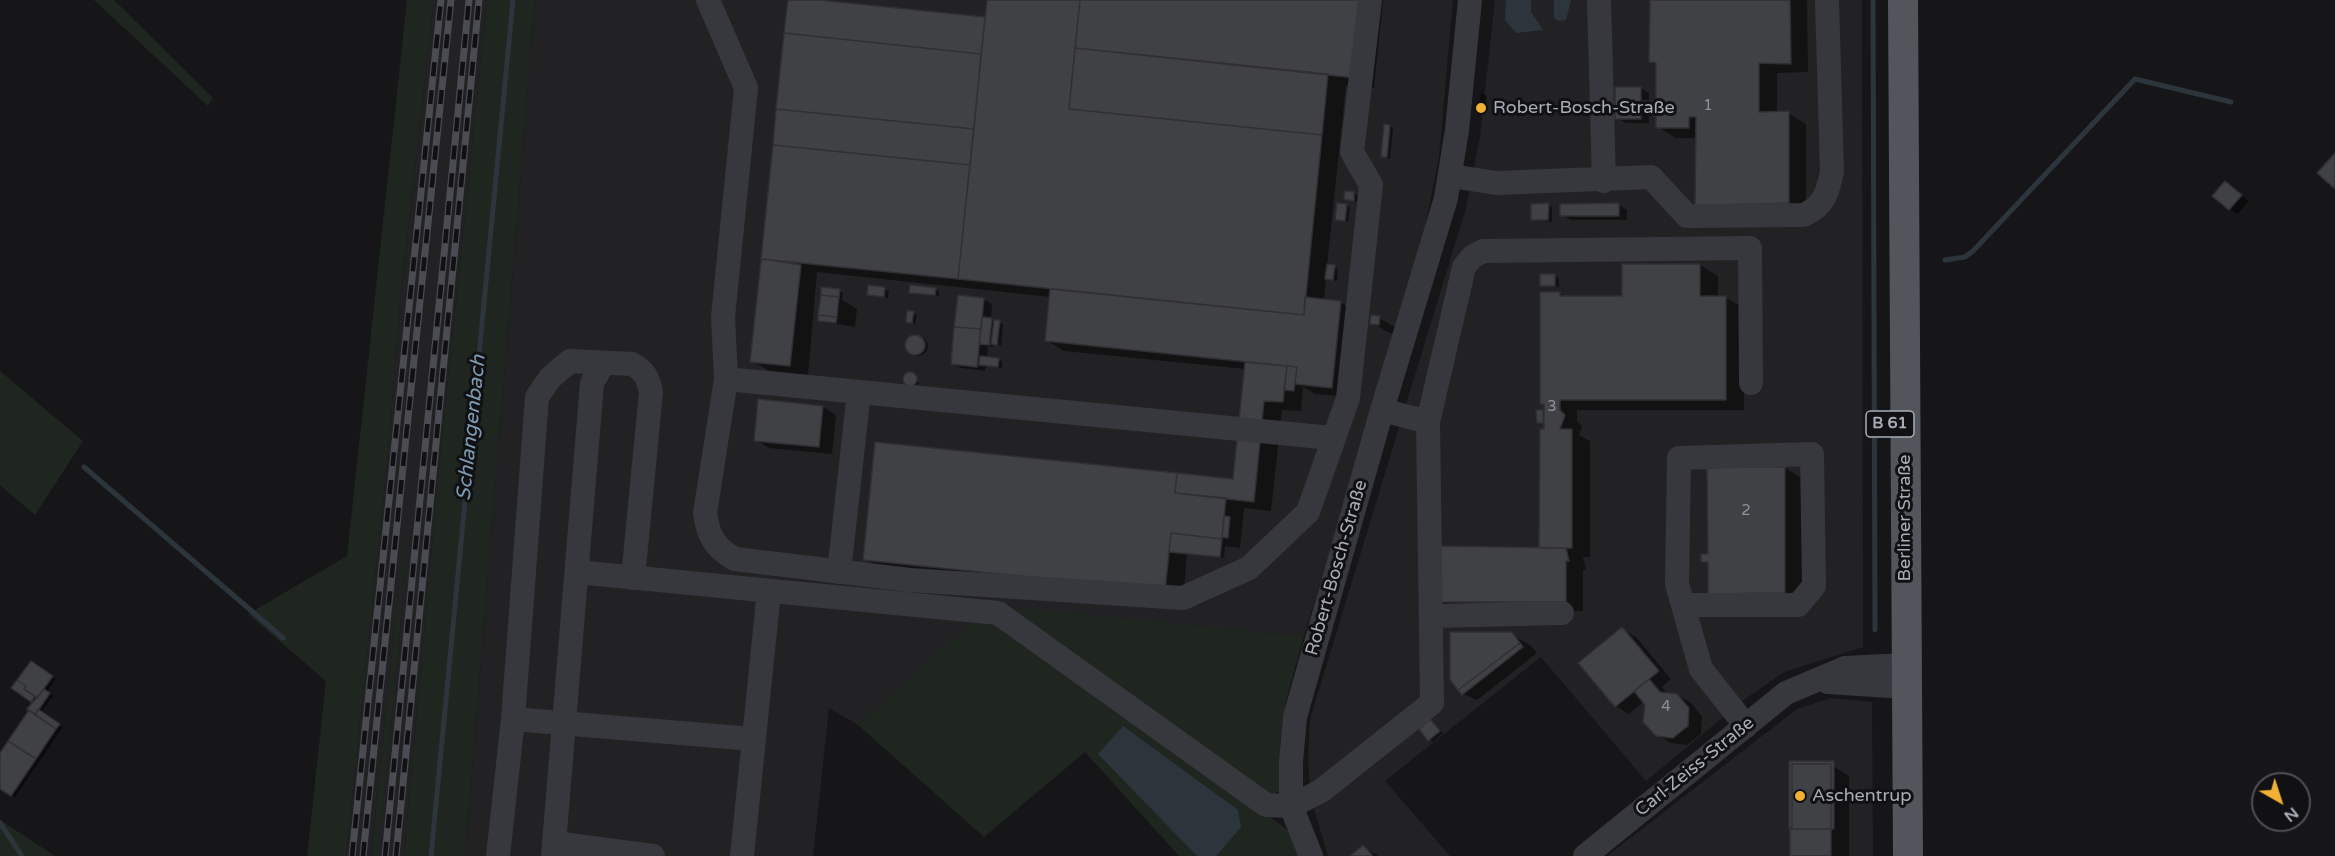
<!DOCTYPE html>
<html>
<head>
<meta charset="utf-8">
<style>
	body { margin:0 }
	#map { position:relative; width:2335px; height:856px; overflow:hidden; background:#161618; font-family:"Varela Round",sans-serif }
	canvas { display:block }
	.north { position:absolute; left:2251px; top:772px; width:60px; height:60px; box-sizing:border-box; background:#111113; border:2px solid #4d4f55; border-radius:50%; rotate:141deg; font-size:16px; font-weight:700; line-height:24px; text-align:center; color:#a8adb8 }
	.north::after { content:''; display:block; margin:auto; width:21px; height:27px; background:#f2b134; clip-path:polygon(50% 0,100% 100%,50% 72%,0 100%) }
</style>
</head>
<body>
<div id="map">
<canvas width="2335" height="856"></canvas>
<div class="north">N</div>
</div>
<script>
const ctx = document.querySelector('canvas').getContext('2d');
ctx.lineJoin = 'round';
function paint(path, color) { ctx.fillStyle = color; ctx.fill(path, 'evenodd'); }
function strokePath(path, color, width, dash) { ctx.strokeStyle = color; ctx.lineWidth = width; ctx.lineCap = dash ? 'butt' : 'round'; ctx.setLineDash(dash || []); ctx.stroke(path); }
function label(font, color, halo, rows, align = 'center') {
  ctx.font = font + ' "Varela Round",sans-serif'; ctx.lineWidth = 6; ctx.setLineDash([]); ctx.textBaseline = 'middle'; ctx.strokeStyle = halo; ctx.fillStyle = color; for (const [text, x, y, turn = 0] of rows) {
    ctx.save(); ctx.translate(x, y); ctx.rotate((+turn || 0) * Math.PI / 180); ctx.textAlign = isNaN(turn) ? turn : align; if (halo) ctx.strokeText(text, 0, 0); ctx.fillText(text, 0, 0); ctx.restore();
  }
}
const built = new Path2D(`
	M 434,0 L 487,0 L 439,469 L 404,856 L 378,856 L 399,647 L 409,489 L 371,856 L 346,856 L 387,463 L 401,293 Z
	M 535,0 L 1453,0 L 1439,157 L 1419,258 L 1304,636 L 991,606 L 858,725 L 829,708 L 813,856 L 465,856 Z
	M 1495,0 L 1862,0 L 1863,647 L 1784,672 L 1745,699 L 1646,781 L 1541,657 L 1385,781 L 1450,856 L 1328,856 L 1311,799 L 1308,761 L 1310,719 L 1466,208 L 1480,136 Z
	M 1831,698 L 1872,702 L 1873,856 L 1607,856 L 1797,709 Z`);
const green = new Path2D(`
	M 94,0 L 114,0 L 213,98 L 208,106 Z
	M 407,0 L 434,0 L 401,293 L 387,463 L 346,856 L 307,856 L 326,681 L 248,614 L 347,556 Z
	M 487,0 L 535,0 L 465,856 L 404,856 L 439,469 Z
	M 0,371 L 83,441 L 35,515 L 0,485 Z
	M 411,467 L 399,647 L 379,851 L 378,856 L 371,856 Z
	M 998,606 L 1304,636 C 1288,693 1275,729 1282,790 L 1267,797 Z
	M 977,618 L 997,620 L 1292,833 L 1300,856 L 1179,856 L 1085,752 L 984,837 L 858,725 Z
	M 0,820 L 55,856 L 0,856 Z`);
const water = new Path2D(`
	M 1506,0 L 1531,0 L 1531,12 L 1543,30 L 1516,33 L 1505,20 Z
	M 1554,0 L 1571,0 L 1566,20 L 1559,21 L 1554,18 Z
	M 1123,726 L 1238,810 L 1241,827 L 1216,856 L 1197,856 L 1098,754 Z`);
const shadow = new Path2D(`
	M 789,0 L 986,19 L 988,0 L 1383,0 L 1374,88 L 1346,85 L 1327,266 L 1338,269 L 1337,281 L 1326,278 L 1324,301 L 1340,302 L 1358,313 L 1350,397 L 1315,394 L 1303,387 L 1301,411 L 1282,410 L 1271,511 L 1244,508 L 1240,548 L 1225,546 L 1224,558 L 1187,554 L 1183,600 L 883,569 L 865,559 L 1234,480 L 1245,369 L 1064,351 L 1046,340 L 1051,297 L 817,272 L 808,375 L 770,371 L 752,361 L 768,263 Z
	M 1651,0 L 1807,0 L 1808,72 L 1777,73 L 1777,113 L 1788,113 L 1806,124 L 1806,215 L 1716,215 L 1698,138 L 1676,138 L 1658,127 L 1658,118 L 1649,116 L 1649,123 L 1626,123 L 1617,118 L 1641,88 L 1649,93 L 1649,103 L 1658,104 L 1658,66 L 1652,63 Z
	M 1481,93 L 1487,96 L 1486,107 L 1480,104 Z
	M 1390,126 L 1393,128 L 1390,159 L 1382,156 Z
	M 2225,183 L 2249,201 L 2238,214 L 2229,209 Z
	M 1354,193 L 1358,196 L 1357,202 L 1346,199 Z
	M 1346,205 L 1350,207 L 1348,222 L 1337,219 Z
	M 1548,205 L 1552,207 L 1552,222 L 1532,220 Z
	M 1619,205 L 1627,210 L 1627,220 L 1571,220 L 1562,215 Z
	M 1624,265 L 1700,265 L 1718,276 L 1718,297 L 1726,298 L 1744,308 L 1744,410 L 1577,410 L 1577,421 L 1582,426 L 1579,435 L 1590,441 L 1590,557 L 1583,557 L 1586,570 L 1583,570 L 1583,611 L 1455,611 L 1437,601 L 1541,548 L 1546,425 L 1538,422 L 1542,411 L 1546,413 L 1546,406 L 1541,403 L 1559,293 L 1567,298 L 1624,297 Z
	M 1555,276 L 1559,278 L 1559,287 L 1541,285 Z
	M 885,289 L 889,291 L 888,298 L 869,294 Z
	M 935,289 L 939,291 L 939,296 L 911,292 Z
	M 840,291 L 843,293 L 842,300 L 857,309 L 855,327 L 819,321 Z
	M 983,299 L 992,304 L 991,319 L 1003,324 L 1001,346 L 993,344 L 993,347 L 988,346 L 987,358 L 1002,361 L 1002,368 L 986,366 L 985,371 L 961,368 L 952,363 Z
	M 913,313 L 917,315 L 915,324 L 907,321 Z
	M 1379,318 L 1397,328 L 1397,334 L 1390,333 L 1372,323 Z
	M908 346a10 10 0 1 1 20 0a10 10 0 1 1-20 0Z
	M 913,375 L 919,384 L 912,386 L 906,377 Z
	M 823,407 L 836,415 L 832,454 L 769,448 L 756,440 Z
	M 1785,468 L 1803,479 L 1803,603 L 1703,561 Z
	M 1622,629 L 1636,637 L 1671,679 L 1662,687 L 1668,694 L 1677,695 L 1691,703 L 1702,717 L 1701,734 L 1687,745 L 1671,743 L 1657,735 L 1644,701 L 1629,714 L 1616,706 Z
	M 1511,634 L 1530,645 L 1537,653 L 1477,700 L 1463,694 Z
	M 31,663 L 56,679 L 47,692 L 53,696 L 41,712 L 63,727 L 15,797 L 0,787 L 0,755 L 31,710 L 29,709 L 33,701 L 13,688 Z
	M 1431,721 L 1443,733 L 1433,742 L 1429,739 Z
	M 1831,765 L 1849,776 L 1849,856 L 1791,856 L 1793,766 Z
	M 1363,847 L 1377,855 L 1378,856 L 1352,856 Z`);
const stream = new Path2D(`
	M 1873,0 L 1875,630
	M 1945,260 L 1965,257 L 1973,251 L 2135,79 L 2231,102
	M 84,467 L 283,638
	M 0,823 L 22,856
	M 431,856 L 513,0`);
const building = new Path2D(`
	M 788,0 L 819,0 L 985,17 L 981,54 L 784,33 Z
	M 987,0 L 1080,0 L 1069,109 L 1322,135 L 1304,315 L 958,279 Z
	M 1080,0 L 1364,0 L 1356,78 L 1075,48 Z
	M 1650,0 L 1790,0 L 1791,64 L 1759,63 L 1759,112 L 1789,111 L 1789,203 L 1695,206 L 1696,117 L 1689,117 L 1689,128 L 1656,128 L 1656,63 L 1649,62 Z
	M 784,33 L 981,54 L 974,129 L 776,109 Z
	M 1075,48 L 1328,74 L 1322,135 L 1069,109 Z
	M 1615,87 L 1641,87 L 1641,101 L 1656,101 L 1656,117 L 1641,112 L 1641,119 L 1615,119 Z
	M 776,109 L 974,129 L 970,165 L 773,145 Z
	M 1384,124 L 1390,125 L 1387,157 L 1381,157 Z
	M 773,145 L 970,165 L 958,279 L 761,259 Z
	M 2335,153 L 2335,189 L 2317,173 Z
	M 2225,181 L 2242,195 L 2229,210 L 2212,196 Z
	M 1345,191 L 1354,192 L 1354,201 L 1344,199 Z
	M 1337,203 L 1347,204 L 1345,221 L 1335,220 Z
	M 1549,203 L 1548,220 L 1531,220 L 1531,204 Z
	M 1619,203 L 1619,216 L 1560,216 L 1560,204 Z
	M 764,259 L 801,265 L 790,366 L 750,362 L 761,261 Z
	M 1327,264 L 1335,265 L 1333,280 L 1325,279 Z
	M 1622,264 L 1700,264 L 1700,296 L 1726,296 L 1726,400 L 1560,400 L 1560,410 L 1565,415 L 1560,429 L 1572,429 L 1572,548 L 1539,548 L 1540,429 L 1544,429 L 1544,404 L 1540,404 L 1540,292 L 1560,292 L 1560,296 L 1622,296 Z
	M 1540,274 L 1555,274 L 1555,286 L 1540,286 Z
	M 868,285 L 885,287 L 884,297 L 867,295 Z
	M 910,285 L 936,288 L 935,295 L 909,293 Z
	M 821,287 L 840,289 L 839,297 L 821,295 Z
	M 1050,289 L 1304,315 L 1305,297 L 1341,301 L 1332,388 L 1295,384 L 1297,367 L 1045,341 Z
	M 821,295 L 839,297 L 837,317 L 818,315 Z
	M 958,295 L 984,298 L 981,329 L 954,327 Z
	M 907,311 L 914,311 L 912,323 L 906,322 Z
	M 818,315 L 837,317 L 836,323 L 818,321 Z
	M 1371,315 L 1380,316 L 1379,325 L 1370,324 Z
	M 982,317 L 992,318 L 989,345 L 979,344 Z
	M 994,320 L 1000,320 L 997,345 L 991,344 Z
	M 954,327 L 981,329 L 977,367 L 951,364 Z
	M905 345a10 10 0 1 1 20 0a10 10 0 1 1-20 0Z
	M 980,356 L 999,358 L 998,367 L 979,365 Z
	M 1245,362 L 1287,366 L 1283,402 L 1264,401 L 1254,502 L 1175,493 L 1177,473 L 1233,479 Z
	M 1287,366 L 1297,367 L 1294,391 L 1284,390 Z
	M903 379a7 7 0 1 1 14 0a7 7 0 1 1-14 0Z
	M 758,399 L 823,406 L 819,447 L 754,441 Z
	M 1536,410 L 1543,410 L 1543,423 L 1537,423 Z
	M 875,442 L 1177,473 L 1175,493 L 1226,498 L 1222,539 L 1171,533 L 1165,591 L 863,560 Z
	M 1707,467 L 1785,467 L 1785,593 L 1708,594 L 1708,562 L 1701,562 L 1701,554 L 1708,554 Z
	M 1224,516 L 1230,517 L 1228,538 L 1222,537 Z
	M 1171,533 L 1222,539 L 1220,557 L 1169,552 Z
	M 1435,546 L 1566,548 L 1569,561 L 1566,561 L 1566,602 L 1435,602 Z
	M 1622,627 L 1659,671 L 1615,707 L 1578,663 Z
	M 1450,632 L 1512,632 L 1520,643 L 1458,690 L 1450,680 Z
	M 1520,643 L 1523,647 L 1462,695 L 1458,690 Z
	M 31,661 L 53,676 L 37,698 L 24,689 L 26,686 L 17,680 Z
	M 1649,679 L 1660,692 L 1677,694 L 1689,708 L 1688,726 L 1673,738 L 1656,736 L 1643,722 L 1645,705 L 1634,691 Z
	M 17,680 L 26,686 L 24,689 L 35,696 L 31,702 L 11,688 Z
	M 44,689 L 50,693 L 35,715 L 27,709 Z
	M 38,709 L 60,724 L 56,729 L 35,715 Z
	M 29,710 L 56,729 L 36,759 L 8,741 Z
	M 1430,719 L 1440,731 L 1428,741 L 1419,729 Z
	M 8,741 L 36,759 L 11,796 L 0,789 L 0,753 Z
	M 1789,761 L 1834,761 L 1834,829 L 1831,829 L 1831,764 L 1792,764 L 1792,828 L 1789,828 Z
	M 1792,764 L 1831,764 L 1831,829 L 1789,829 L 1792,828 Z
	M 1790,829 L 1831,829 L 1831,856 L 1790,856 Z
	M 1363,845 L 1373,856 L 1350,856 Z`);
const minor = new Path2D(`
	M 708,0 L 746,88 L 723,317 L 726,379 L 705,513 C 708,536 715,548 735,559 L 910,580 L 1183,598 L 1249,568 L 1308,512 L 1348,398 L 1371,185 L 1352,152 L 1370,0
	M 1599,0 L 1604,181
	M 1451,176 L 1496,183 L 1651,177 L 1687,216 L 1804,215 C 1825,205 1827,193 1832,172 L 1827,0
	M 726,379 L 1332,438
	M 1382,410 L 1428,422
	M 577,572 L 998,613 L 1266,805 L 1291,806 L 1321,791 L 1432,703 L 1428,422 L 1464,267 L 1472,257 L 1483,251 L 1750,248 L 1751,383
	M 839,572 L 859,392
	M 1683,605 L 1798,605 L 1814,586 L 1812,454 L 1679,458 L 1677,584 L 1701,669 L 1746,726
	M 1431,616 L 1562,613
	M 1828,682 L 1906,687
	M 513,719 L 753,739
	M 554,843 L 653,856
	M 498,856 L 513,719 L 537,397 L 550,378 L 570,361 L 632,364 C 645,371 648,378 651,392 L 633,578
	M 553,856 L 592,383 L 603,364
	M 742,856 L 769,591
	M 1311,856 L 1291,806 L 1291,762 L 1295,717 L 1382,410 L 1446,198 L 1457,130 L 1470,0
	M 1585,856 L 1786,693 L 1845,668 L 1905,665`);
const major = new Path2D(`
	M 1903,0 L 1908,856`);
const rail = new Path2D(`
	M 352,856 L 441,0
	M 363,856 L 451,0
	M 385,856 L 469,0
	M 396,856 L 479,0`);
const markers = [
	[1481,108,6,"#f2b134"],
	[1800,796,6,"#f2b134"]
];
const numberNames = [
	["1",1708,106],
	["3",1552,407],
	["2",1746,511],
	["4",1666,707]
];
const shields = [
	[1890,424,48]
];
const shieldNames = [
	["B 61",1890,424]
];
const poiNames = [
	["Robert-Bosch-Straße",1493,108],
	["Aschentrup",1812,796]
];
const streetNames = [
	["Berliner Straße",1905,518,-90],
	["Robert-Bosch-Straße",1337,568,-74],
	["Carl-Zeiss-Straße",1695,767,-39]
];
const waterNames = [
	["Schlangenbach",472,428,-84]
];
paint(built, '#222225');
paint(green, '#1e261f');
paint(water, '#2c353c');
paint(shadow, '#0007');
strokePath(stream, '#2c353c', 5);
paint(building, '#404145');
strokePath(building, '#303034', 1.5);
strokePath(minor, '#37383d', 24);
strokePath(major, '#53555c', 30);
strokePath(rail, '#4a4c52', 7);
strokePath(rail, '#111113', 4.5, [14]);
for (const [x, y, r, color] of markers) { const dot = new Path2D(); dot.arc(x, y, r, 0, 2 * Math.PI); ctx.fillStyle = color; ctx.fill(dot); strokePath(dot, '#111113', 2); }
label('15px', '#8e929b', null, numberNames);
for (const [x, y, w] of shields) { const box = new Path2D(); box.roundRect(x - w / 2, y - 13, w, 26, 4.5); ctx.fillStyle = '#111113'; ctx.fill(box); strokePath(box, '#a8adb8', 1.5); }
label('bold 16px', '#a8adb8', null, shieldNames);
label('18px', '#a8adb8', '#111113', poiNames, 'left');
label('18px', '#a8adb8', '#111113', streetNames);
label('italic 20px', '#7f9bb3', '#111113', waterNames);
</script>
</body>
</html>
